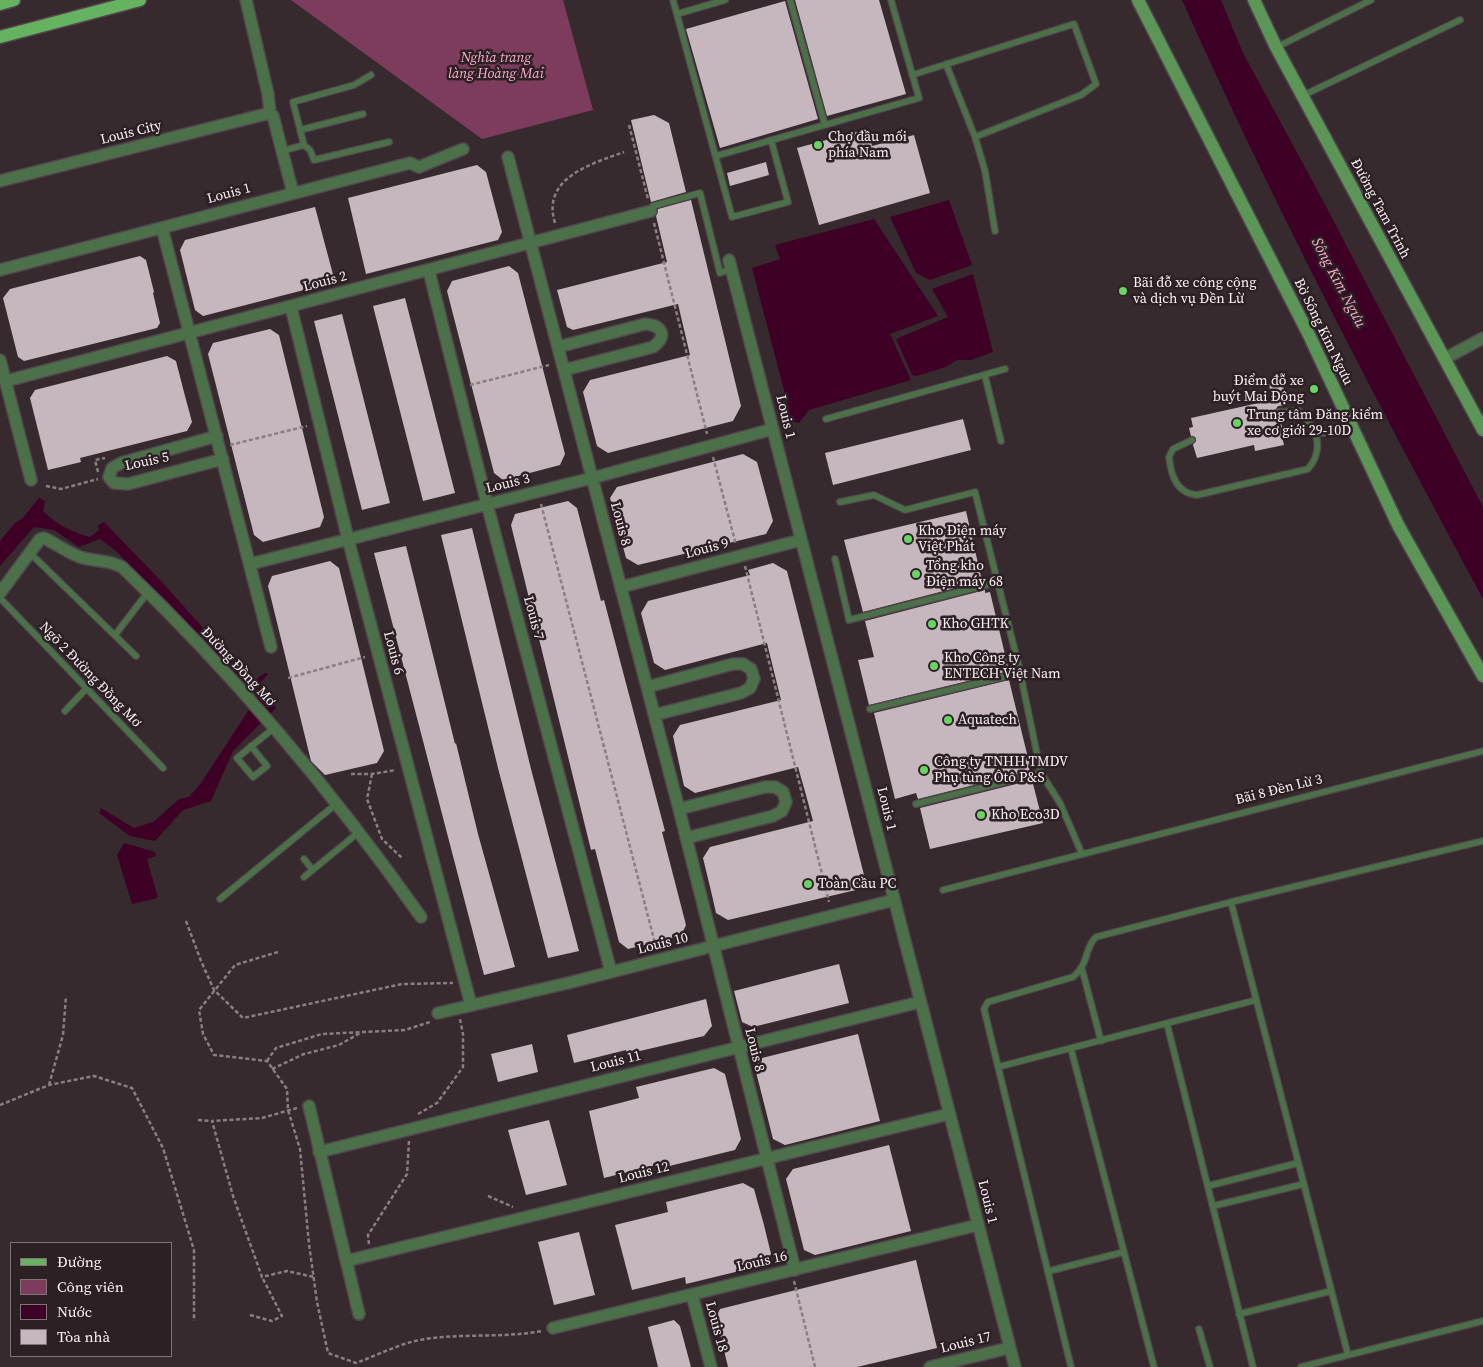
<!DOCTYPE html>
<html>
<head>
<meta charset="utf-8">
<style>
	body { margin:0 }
	#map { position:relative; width:1483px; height:1367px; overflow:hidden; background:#362a2f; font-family:"Source Serif 4",serif }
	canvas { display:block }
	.legend { position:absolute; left:10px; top:1242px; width:162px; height:115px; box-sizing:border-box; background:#2c2025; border:1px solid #7e7378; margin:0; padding:6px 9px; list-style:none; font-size:15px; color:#f9f0f4 }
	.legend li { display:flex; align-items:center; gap:10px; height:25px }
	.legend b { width:25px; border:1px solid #7e7378 }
</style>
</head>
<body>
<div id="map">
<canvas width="1483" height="1367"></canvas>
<ul class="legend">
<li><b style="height:6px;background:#65b361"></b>Đường</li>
<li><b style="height:14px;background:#7d3c5c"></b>Công viên</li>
<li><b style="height:14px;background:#3f0025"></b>Nước</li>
<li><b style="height:14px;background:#c6b6bd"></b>Tòa nhà</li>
</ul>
</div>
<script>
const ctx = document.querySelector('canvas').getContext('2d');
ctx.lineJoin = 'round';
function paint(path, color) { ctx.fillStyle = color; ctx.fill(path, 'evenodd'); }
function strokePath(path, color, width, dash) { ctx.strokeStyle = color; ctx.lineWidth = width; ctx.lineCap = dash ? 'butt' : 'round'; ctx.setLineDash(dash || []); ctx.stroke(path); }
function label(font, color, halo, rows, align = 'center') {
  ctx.font = font + ' "Source Serif 4",serif'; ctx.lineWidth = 5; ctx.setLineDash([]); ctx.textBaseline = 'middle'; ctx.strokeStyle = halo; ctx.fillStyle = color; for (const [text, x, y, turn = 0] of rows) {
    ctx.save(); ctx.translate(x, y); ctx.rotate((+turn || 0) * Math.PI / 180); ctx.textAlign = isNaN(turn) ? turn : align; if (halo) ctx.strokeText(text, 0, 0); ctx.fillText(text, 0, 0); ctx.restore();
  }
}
const green = new Path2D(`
	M 291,0 L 563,0 L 593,110 L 482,139 Z`);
const water = new Path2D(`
	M 1182,0 L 1221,0 L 1243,53 L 1320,195 L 1483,507 L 1483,599 C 1377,402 1273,204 1182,0 Z
	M 949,200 L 972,265 L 930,280 L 916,273 L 890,217 Z
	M 874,219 L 938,316 L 890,334 L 911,380 L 809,410 L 799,423 L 792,421 L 752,268 L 780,259 L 775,245 Z
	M 973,274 L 993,352 L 971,360 L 957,360 L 946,367 L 916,376 L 912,375 L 896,339 L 948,317 L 932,289 Z
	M 39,498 L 45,501 L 43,511 C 55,523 74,534 90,537 L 99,530 L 98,525 L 104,522 L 162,582 L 245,675 L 255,680 L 265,673 L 268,674 L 259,684 L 276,708 L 233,751 L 211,801 L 183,810 L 155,841 L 130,836 L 99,813 L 101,808 L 134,828 L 153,822 L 179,799 L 189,797 L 201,783 L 258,696 L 116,551 L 100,539 L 79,547 L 54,530 L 34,527 L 0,566 L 0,541 L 15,523 L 22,519 Z
	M 124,843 L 155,852 L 156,856 L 147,859 L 158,898 L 132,904 L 117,855 Z`);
const building = new Path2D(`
	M 795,0 L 879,0 L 906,94 L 827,116 Z
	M 785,1 L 818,119 L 720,148 L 686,29 Z
	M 654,115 L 669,123 L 686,192 L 651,202 L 631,120 Z
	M 867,129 L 872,146 L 914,135 L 930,193 L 819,225 L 797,148 Z
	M 766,162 L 769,175 L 730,186 L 727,173 Z
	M 477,165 L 486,172 L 502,232 L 498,240 L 366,274 L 348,198 Z
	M 691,200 L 741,406 L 733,421 L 608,453 L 597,446 L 583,392 L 590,380 L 690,355 L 678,304 L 573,330 L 567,327 L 557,290 L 667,262 L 656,216 L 658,209 Z
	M 315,207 L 335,282 L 203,316 L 195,310 L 180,250 L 185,240 Z
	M 140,256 L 146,260 L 154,292 L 153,293 L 160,323 L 157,328 L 24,361 L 18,357 L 3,298 L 10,289 Z
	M 509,266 L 518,273 L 565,454 L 560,465 L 503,480 L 494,473 L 447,291 L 452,281 Z
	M 405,298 L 455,493 L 423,501 L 373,306 Z
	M 342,314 L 390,503 L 362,510 L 314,321 Z
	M 270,329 L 279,335 L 324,517 L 320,527 L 263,542 L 254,535 L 208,354 L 213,343 Z
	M 167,356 L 176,361 L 185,396 L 192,422 L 187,431 L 80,458 L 81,462 L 48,470 L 30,398 L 35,390 Z
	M 1282,381 L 1287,405 L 1278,406 L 1274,412 L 1276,416 L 1280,417 L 1284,437 L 1282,437 L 1284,445 L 1255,451 L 1254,445 L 1197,458 L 1193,445 L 1196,438 L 1191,436 L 1189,428 L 1193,427 L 1191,418 L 1272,400 L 1269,384 Z
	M 963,419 L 971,450 L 833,485 L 825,453 Z
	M 743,454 L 757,462 L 773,521 L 766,534 L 638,565 L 626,558 L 610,498 L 617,487 Z
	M 568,501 L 577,508 L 601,601 L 604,600 L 665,831 L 662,832 L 686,925 L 681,936 L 628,949 L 619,942 L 595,849 L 591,850 L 511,525 L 515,514 Z
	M 966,511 L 982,581 L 863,612 L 844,540 Z
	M 472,528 L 531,769 L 579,951 L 548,958 L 498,768 L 441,535 Z
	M 406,546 L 455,744 L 456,743 L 478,834 L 515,967 L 484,975 L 374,553 Z
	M 330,561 L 339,568 L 384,751 L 377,763 L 325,775 L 311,761 L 268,586 L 272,576 Z
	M 773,563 L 787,571 L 864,875 L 856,890 L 728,920 L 716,913 L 711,891 L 703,858 L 710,847 L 813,821 L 806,795 L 798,767 L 695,793 L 684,786 L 673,736 L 680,725 L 781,700 L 767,643 L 665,670 L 654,663 L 641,613 L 648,601 L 750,575 L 748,570 Z
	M 985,590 L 985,593 L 990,592 L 1009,671 L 869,705 L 858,660 L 874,657 L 865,621 Z
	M 1009,680 L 1030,766 L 1028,766 L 1030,771 L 918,799 L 916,793 L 895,799 L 874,713 Z
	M 1032,780 L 1043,823 L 930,849 L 920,808 Z
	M 839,964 L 849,1003 L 753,1027 L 742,1022 L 734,991 Z
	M 706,999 L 712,1026 L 704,1036 L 627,1054 L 626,1050 L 574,1063 L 567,1035 Z
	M 858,1034 L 880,1121 L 785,1145 L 773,1139 L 755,1068 L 762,1058 Z
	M 532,1044 L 538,1072 L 498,1082 L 491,1054 Z
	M 714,1068 L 725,1074 L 734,1110 L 741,1139 L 735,1150 L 657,1169 L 656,1165 L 604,1178 L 589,1111 L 639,1098 L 636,1087 Z
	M 549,1120 L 567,1185 L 526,1195 L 508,1130 Z
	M 889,1145 L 911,1231 L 815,1255 L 804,1250 L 786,1179 L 793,1169 Z
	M 743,1183 L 754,1189 L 764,1225 L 771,1254 L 764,1265 L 686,1284 L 685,1277 L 632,1290 L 615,1225 L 668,1212 L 666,1202 Z
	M 579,1232 L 595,1295 L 554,1305 L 538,1242 Z
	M 916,1260 L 937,1348 L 857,1367 L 728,1367 L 716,1317 L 720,1309 Z
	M 674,1320 L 680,1326 L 691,1367 L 658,1367 L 648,1327 Z`);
const path = new Path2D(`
	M 629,125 L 648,199
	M 555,223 C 541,178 591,164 624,152
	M 654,223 L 707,434
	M 470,385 L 549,365
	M 230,445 L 307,426
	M 713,457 L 736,545
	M 98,472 L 95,460 L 105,458
	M 46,486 L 61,489 L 98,479
	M 541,504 L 656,947
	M 745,566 L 829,902
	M 288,678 L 365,657
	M 351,774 L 372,774 L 396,770
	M 372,774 L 367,799 L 382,839 L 402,858
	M 186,921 L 201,961 L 214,990 L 243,1018 L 402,984 L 453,983
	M 278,952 L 235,965 L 199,1010 L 203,1034 L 214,1055 L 267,1061 L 287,1089 L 288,1110 L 300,1149 L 309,1244 L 317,1302 L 328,1353 L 356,1363 C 375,1356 395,1346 415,1341 C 456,1332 500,1339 542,1331
	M 267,1061 L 276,1048 L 322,1034 L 405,1030 L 430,1022
	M 272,1069 L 304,1054 L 339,1045 L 360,1033
	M 49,1085 L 63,1035 L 66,996
	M 0,1105 L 49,1085 L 94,1076 L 132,1088 L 163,1148 L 194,1250 L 194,1321
	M 297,1108 L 262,1118 L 212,1121 L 233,1196 L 262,1277 L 287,1271 L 314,1277
	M 418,1114 L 437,1103 L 463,1067 L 463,1034 L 460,1019
	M 198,1120 L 212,1121
	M 488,1196 L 513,1207
	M 369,1244 L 368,1235 L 407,1174 L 409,1141
	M 794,1281 L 815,1367
	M 250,1315 L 272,1321 L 282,1316 L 262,1277`);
const lane = new Path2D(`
	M 673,0 L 732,217 L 788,202 L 771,140
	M 790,0 L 825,125
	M 677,14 L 725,0
	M 1277,47 L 1371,0
	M 946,64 L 975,137
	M 371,75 L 354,85 L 293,102 L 304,145 L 310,150 L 314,160 L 389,142
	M 912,75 L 1074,24 L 1096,84 L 1081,95 L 975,137 L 985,171 L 995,231
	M 1302,96 L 1460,20
	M 300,130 L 363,114
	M 282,151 L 304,145
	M 716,156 L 919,98 L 891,0
	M 651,211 L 653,206 L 700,193 L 720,273 L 731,269
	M 985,376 L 1001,441
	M 826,419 L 1005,369
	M 1317,433 L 1354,432
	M 1192,440 L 1173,449 L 1169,457 C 1171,475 1176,493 1197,495 L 1308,469 C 1325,449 1317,427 1299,411 L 1279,412
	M 840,502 L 874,495 L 905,510 L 975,492 L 1019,667 L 1041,773 L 1060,803 L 1082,854
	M 29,552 L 136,656
	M 835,559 L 849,620 L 998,582
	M 0,598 L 163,768
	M 115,635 L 148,592
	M 870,709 L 1020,673
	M 65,711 L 86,689
	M 251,746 L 267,766 L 253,777 L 237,758 L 274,728
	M 916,804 L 1041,773
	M 304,859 L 313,870
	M 304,877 L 360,831
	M 943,890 L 1483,751
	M 220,899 L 336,804
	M 1231,902 L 1483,841
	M 1082,969 L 1101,1041
	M 1167,1024 L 1253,1367
	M 1071,1049 L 1154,1367
	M 998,1067 L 1256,1000
	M 1208,1186 L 1298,1163
	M 1213,1206 L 1304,1184
	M 1049,1271 L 1124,1252
	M 1239,1314 L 1331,1291
	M 1199,1329 L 1210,1367
	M 1071,1367 L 984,1009 L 988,1002 L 1073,977 C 1090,963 1084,948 1096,937 L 1231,902 L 1348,1355
	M 1301,1367 L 1483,1321`);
const street = new Path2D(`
	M 246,0 L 268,94 L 270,113 L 273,116 L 293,193
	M 508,157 L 679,809 L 795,1270
	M 0,181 L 270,113
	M 162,228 L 271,647
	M 729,260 L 1015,1367
	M 0,270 L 410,163 L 419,167 L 463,149
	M 429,271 L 487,504 L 611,972
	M 291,307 L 348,539 L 471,1005
	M 558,347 L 645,324 C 662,325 668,336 653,347 L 564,370
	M 1444,359 L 1483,338
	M 0,360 L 31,480
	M 6,381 L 651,211
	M 217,436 L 121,463 L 112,468 L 109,477 L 114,483 L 128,484 L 223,459
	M 250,564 L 592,478 L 773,429
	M 621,587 L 801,540
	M 0,593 L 40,539 L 44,538 C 56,544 67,552 80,557 C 95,562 107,559 122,567 C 233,673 333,792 421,917
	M 647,687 L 733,664 L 743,664 L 751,669 L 754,679 L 750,688 L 741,693 L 654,715
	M 679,809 L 765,787 L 775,787 L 783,792 L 786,802 L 782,811 L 773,816 L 686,838
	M 438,1013 L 568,983 L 894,900
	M 309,1106 L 359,1314
	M 319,1152 L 920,1002
	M 346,1261 L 949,1114
	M 692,1295 L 711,1367
	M 553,1328 L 978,1225
	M 930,1367 L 1009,1348`);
const secondary = new Path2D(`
	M 1138,0 L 1309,335 L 1398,525 L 1483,676
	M 1254,0 L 1276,47 L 1483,430`);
const primary = new Path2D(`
	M 0,4 L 14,0
	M 0,37 L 140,0`);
const markers = [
	[818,145,5,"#69d464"],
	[1123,291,5,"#69d464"],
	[1314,389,5,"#69d464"],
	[1237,423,5,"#69d464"],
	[908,539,5,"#69d464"],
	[916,574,5,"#69d464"],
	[932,624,5,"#69d464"],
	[934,666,5,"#69d464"],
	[948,720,5,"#69d464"],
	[924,770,5,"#69d464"],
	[981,815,5,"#69d464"],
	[808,884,5,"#69d464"]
];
const parkNames = [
	["Nghĩa trang",496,58],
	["làng Hoàng Mai",496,74]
];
const streetNames = [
	["Louis City",131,133,-14],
	["Louis 1",229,194,-15],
	["Đường Tam Trinh",1380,209,62],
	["Louis 2",325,282,-15],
	["Bờ Sông Kim Ngưu",1323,332,64],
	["Louis 1",785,417,76],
	["Louis 5",147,462,-12],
	["Louis 3",508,484,-14],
	["Louis 8",620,524,75],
	["Louis 9",707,549,-15],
	["Louis 7",533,618,75],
	["Louis 6",393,653,75],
	["Đường Đồng Mơ",238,667,47],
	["Ngõ 2 Đường Đồng Mơ",90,675,46],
	["Bãi 8 Đền Lừ 3",1279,790,-14],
	["Louis 1",886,809,76],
	["Louis 10",663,944,-14],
	["Louis 8",754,1050,76],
	["Louis 11",616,1062,-14],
	["Louis 12",644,1173,-14],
	["Louis 1",987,1202,76],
	["Louis 16",762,1262,-13],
	["Louis 18",716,1327,75],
	["Louis 17",966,1343,-14]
];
const poiNames = [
	["Chợ đầu mối",828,137],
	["phía Nam",828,153],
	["Bãi đỗ xe công cộng",1133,283],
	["và dịch vụ Đền Lừ",1133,299],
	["Điểm đỗ xe",1304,381,"right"],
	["buýt Mai Động",1304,397,"right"],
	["Trung tâm Đăng kiểm",1247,415],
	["xe cơ giới 29-10D",1247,431],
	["Kho Điện máy",918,531],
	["Việt Phát",918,547],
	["Tổng kho",926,566],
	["Điện máy 68",926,582],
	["Kho GHTK",942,624],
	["Kho Công ty",944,658],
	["ENTECH Việt Nam",944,674],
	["Aquatech",958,720],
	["Công ty TNHH TMDV",934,762],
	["Phụ tùng Ôtô P&S",934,778],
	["Kho Eco3D",991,815],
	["Toàn Cầu PC",818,884]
];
const waterNames = [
	["Sông Kim Ngưu",1338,283,62]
];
paint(green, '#7d3c5c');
paint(water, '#3f0025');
paint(building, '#c6b6bd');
strokePath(lane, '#51464b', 8);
strokePath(street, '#51464b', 14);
strokePath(secondary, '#51464b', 15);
strokePath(primary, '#51464b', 15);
strokePath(path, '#897f83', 2.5, [4, 2.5]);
strokePath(lane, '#4c714a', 5.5);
strokePath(street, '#4c714a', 11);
strokePath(secondary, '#5b9657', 12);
strokePath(primary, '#65b361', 12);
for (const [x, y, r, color] of markers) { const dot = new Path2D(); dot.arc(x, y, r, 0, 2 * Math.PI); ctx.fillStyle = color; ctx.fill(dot); strokePath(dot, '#2c2025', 2); }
label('italic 14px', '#fdabd0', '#2c2025', parkNames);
label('14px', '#f9f0f4', '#2c2025', streetNames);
label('14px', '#f9f0f4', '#2c2025', poiNames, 'left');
label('italic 15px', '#feacd1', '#2c2025', waterNames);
</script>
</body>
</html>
